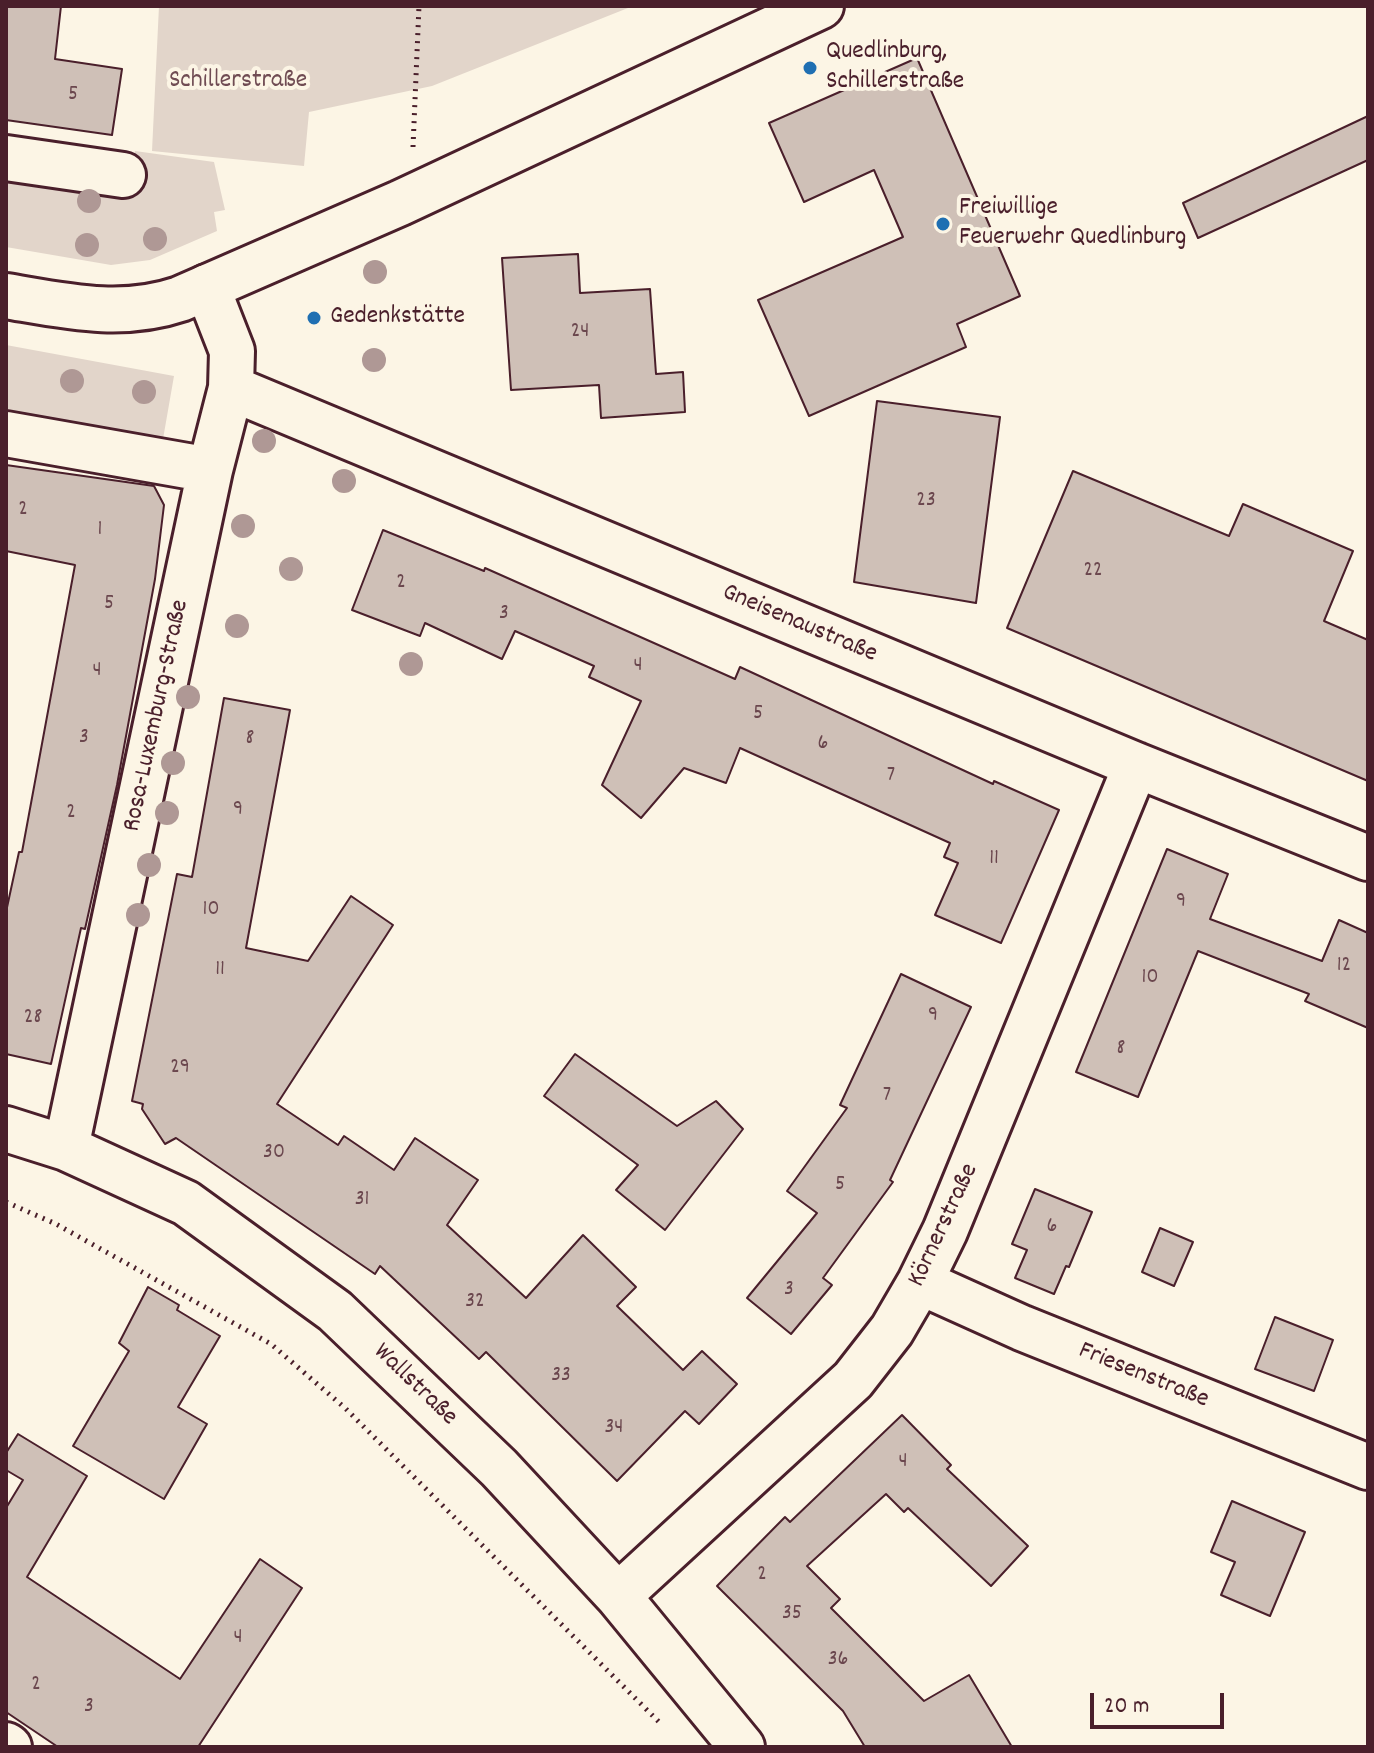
<!DOCTYPE html>
<html>
<head>
<meta charset="utf-8">
<style>
	body { margin:0 }
	#map { position:relative; width:1374px; height:1753px; overflow:hidden; background:#fcf5e5; font-family:Dekko,sans-serif }
	canvas { display:block }
	.frame { position:absolute; inset:0; border:8px solid #4a1f2b; pointer-events:none }
	.scale { position:absolute; left:1090px; top:1693px; width:134px; height:36px; box-sizing:border-box; border:4px solid #4a1f2b; border-top:0; padding-left:10px; font-size:24px; line-height:28px; white-space:nowrap; color:#4a1f2b; -webkit-text-stroke:6px #fcf5e5; paint-order:stroke }
</style>
</head>
<body>
<div id="map">
<canvas width="1374" height="1753"></canvas>
<div class="frame"></div>
<div class="scale">20 m</div>
</div>
<script>
const ctx = document.querySelector('canvas').getContext('2d');
ctx.lineJoin = 'round';
function paint(path, color) { ctx.fillStyle = color; ctx.fill(path, 'evenodd'); }
function strokePath(path, color, width, dash) { ctx.strokeStyle = color; ctx.lineWidth = width; ctx.lineCap = dash ? 'butt' : 'round'; ctx.setLineDash(dash || []); ctx.stroke(path); }
function label(font, color, halo, rows, align = 'center') {
  ctx.font = font + ' Dekko,sans-serif'; ctx.lineWidth = 8; ctx.setLineDash([]); ctx.textBaseline = 'middle'; ctx.strokeStyle = halo; ctx.fillStyle = color; for (const [text, x, y, turn = 0] of rows) {
    ctx.save(); ctx.translate(x, y); ctx.rotate((+turn || 0) * Math.PI / 180); ctx.textAlign = isNaN(turn) ? turn : align; if (halo) ctx.strokeText(text, 0, 0); ctx.fillText(text, 0, 0); ctx.restore();
  }
}
const green = new Path2D(`
	M 159,6 L 633,6 L 432,86 L 309,112 L 304,166 L 152,151 Z
	M 135,151 L 214,162 L 225,210 L 214,212 L 217,231 L 150,260 L 111,265 L 6,247 L 6,180 L 126,198 Z
	M 6,345 L 174,376 L 163,439 L 6,410 Z`);
const building = new Path2D(`
	M 6,6 L 61,6 L 55,59 L 122,69 L 112,135 L 6,120 Z
	M 917,58 L 1020,296 L 957,324 L 966,347 L 809,416 L 758,300 L 903,237 L 874,170 L 804,202 L 769,123 Z
	M 1368,116 L 1368,160 L 1198,238 L 1183,203 Z
	M 578,254 L 580,293 L 650,289 L 656,374 L 683,372 L 685,412 L 601,418 L 599,385 L 511,390 L 502,258 Z
	M 877,401 L 1000,417 L 976,603 L 854,582 Z
	M 6,465 L 154,486 L 164,505 L 155,579 L 117,785 L 85,929 L 81,928 L 51,1064 L 6,1054 L 6,912 L 19,852 L 22,852 L 75,565 L 6,551 Z
	M 1073,471 L 1229,536 L 1243,504 L 1353,551 L 1324,621 L 1368,640 L 1368,781 L 1007,628 Z
	M 383,530 L 484,571 L 485,568 L 735,679 L 740,667 L 993,784 L 994,781 L 1059,810 L 1001,943 L 935,915 L 958,863 L 944,857 L 950,843 L 740,748 L 726,783 L 684,768 L 641,818 L 602,785 L 641,701 L 589,677 L 594,666 L 515,631 L 502,659 L 425,623 L 420,636 L 352,610 Z
	M 224,698 L 290,710 L 246,948 L 308,961 L 351,896 L 393,925 L 277,1104 L 338,1145 L 344,1136 L 394,1170 L 415,1138 L 478,1180 L 447,1225 L 526,1298 L 583,1235 L 636,1287 L 617,1306 L 683,1370 L 702,1351 L 737,1384 L 699,1424 L 685,1411 L 617,1481 L 486,1352 L 479,1359 L 380,1266 L 375,1274 L 176,1138 L 165,1144 L 142,1109 L 143,1104 L 132,1101 L 177,874 L 192,877 Z
	M 1167,849 L 1228,874 L 1210,919 L 1322,961 L 1339,920 L 1368,933 L 1368,1028 L 1305,1001 L 1309,994 L 1198,951 L 1138,1097 L 1076,1072 Z
	M 901,974 L 971,1007 L 890,1180 L 893,1182 L 823,1278 L 832,1285 L 791,1334 L 747,1298 L 817,1213 L 787,1191 L 847,1108 L 840,1105 Z
	M 575,1054 L 677,1126 L 716,1101 L 743,1129 L 665,1230 L 616,1190 L 638,1165 L 544,1096 Z
	M 1035,1189 L 1092,1212 L 1069,1267 L 1066,1266 L 1054,1294 L 1015,1278 L 1027,1250 L 1012,1244 Z
	M 1160,1228 L 1193,1242 L 1174,1286 L 1142,1272 Z
	M 148,1287 L 179,1305 L 177,1310 L 220,1336 L 178,1407 L 207,1424 L 164,1499 L 73,1446 L 129,1351 L 119,1343 Z
	M 1275,1317 L 1333,1340 L 1314,1391 L 1255,1369 Z
	M 902,1415 L 951,1465 L 947,1469 L 1028,1546 L 991,1586 L 908,1508 L 904,1512 L 886,1494 L 807,1566 L 840,1599 L 831,1608 L 924,1701 L 969,1675 L 1012,1747 L 865,1747 L 843,1711 L 717,1586 L 785,1517 L 790,1522 Z
	M 18,1434 L 87,1476 L 27,1577 L 180,1679 L 260,1559 L 302,1588 L 198,1747 L 58,1747 L 6,1712 L 6,1508 L 23,1480 L 6,1470 L 6,1453 Z
	M 1232,1501 L 1305,1532 L 1270,1616 L 1221,1595 L 1235,1562 L 1211,1552 Z`);
const path = new Path2D(`
	M 413,147 L 419,6
	M 6,1202 L 56,1224 L 271,1344 L 345,1408 L 659,1722`);
const minor = new Path2D(`
	M 6,158 L 123,175
	M 231,388 L 1136,765 L 1368,858
	M 6,434 L 210,470
	M 6,1129 L 66,1148 L 186,1203 L 335,1311 L 499,1468 L 618,1596 L 742,1747
	M 66,1148 L 210,470 L 231,388 L 232,351 L 207,287
	M 920,1282 L 1022,1328 L 1368,1467
	M 618,1596 L 853,1380 L 892,1330 L 920,1282 L 945,1231 L 1136,765
	M 6,1745 L 9,1747`);
const secondary = new Path2D(`
	M 6,296 C 66,306 121,319 180,299 L 400,203 L 821,6`);
const trees = [
	[89,201],
	[155,239],
	[87,245],
	[375,272],
	[374,360],
	[72,381],
	[144,392],
	[264,441],
	[344,481],
	[243,526],
	[291,569],
	[237,626],
	[411,664],
	[188,697],
	[173,763],
	[167,813],
	[149,865],
	[138,915]
];
const markers = [
	[810,68,8,"#1f6fb2"],
	[943,224,8,"#1f6fb2"],
	[314,318,8,"#1f6fb2"]
];
const numberNames = [
	["5",73,96],
	["24",580,333],
	["23",926,502],
	["2",23,511],
	["1",100,531],
	["22",1093,572],
	["2",401,584],
	["5",109,605],
	["3",504,615],
	["4",638,667],
	["4",97,672],
	["5",758,715],
	["3",84,739],
	["8",250,740],
	["6",823,745],
	["7",891,777],
	["9",238,811],
	["2",71,814],
	["11",994,860],
	["9",1181,903],
	["10",211,911],
	["12",1344,967],
	["11",220,971],
	["10",1150,979],
	["9",933,1017],
	["28",33,1019],
	["8",1121,1050],
	["29",180,1069],
	["7",887,1097],
	["30",274,1154],
	["5",840,1186],
	["31",362,1201],
	["6",1052,1228],
	["3",789,1291],
	["32",475,1303],
	["33",561,1377],
	["34",614,1429],
	["4",903,1463],
	["2",762,1576],
	["35",792,1615],
	["4",238,1639],
	["36",838,1661],
	["2",36,1686],
	["3",89,1708]
];
const poiNames = [
	["Quedlinburg,",826,53],
	["Schillerstraße",826,83],
	["Freiwillige",959,209],
	["Feuerwehr Quedlinburg",959,239],
	["Gedenkstätte",330,318]
];
const parkNames = [
	["Schillerstraße",238,82]
];
const streetNames = [
	["Gneisenaustraße",799,625,23],
	["Rosa-Luxemburg-Straße",158,716,-78],
	["Körnerstraße",945,1226,-65],
	["Friesenstraße",1143,1377,22],
	["Wallstraße",414,1386,44]
];
paint(green, '#e2d5ca');
paint(building, '#cfc0b7');
strokePath(building, '#4a1f2b', 2);
strokePath(minor, '#4a1f2b', 50);
strokePath(secondary, '#4a1f2b', 50);
strokePath(path, '#4a1f2b', 5, [2, 6]);
strokePath(minor, '#fcf5e5', 44);
strokePath(secondary, '#fcf5e5', 44);
ctx.fillStyle = '#af9895';
for (const [x, y] of trees) { ctx.beginPath(); ctx.arc(x, y, 12, 0, 2 * Math.PI); ctx.fill(); }
for (const [x, y, r, color] of markers) { const dot = new Path2D(); dot.arc(x, y, r, 0, 2 * Math.PI); ctx.fillStyle = color; ctx.fill(dot); strokePath(dot, '#fcf5e5', 3); }
label('22px', '#6b474e', null, numberNames);
label('26px', '#4a1f2b', '#fcf5e5', poiNames, 'left');
label('26px', '#704c53', '#fcf5e5', parkNames);
label('26px', '#4a1f2b', '#fcf5e5', streetNames);
</script>
</body>
</html>
